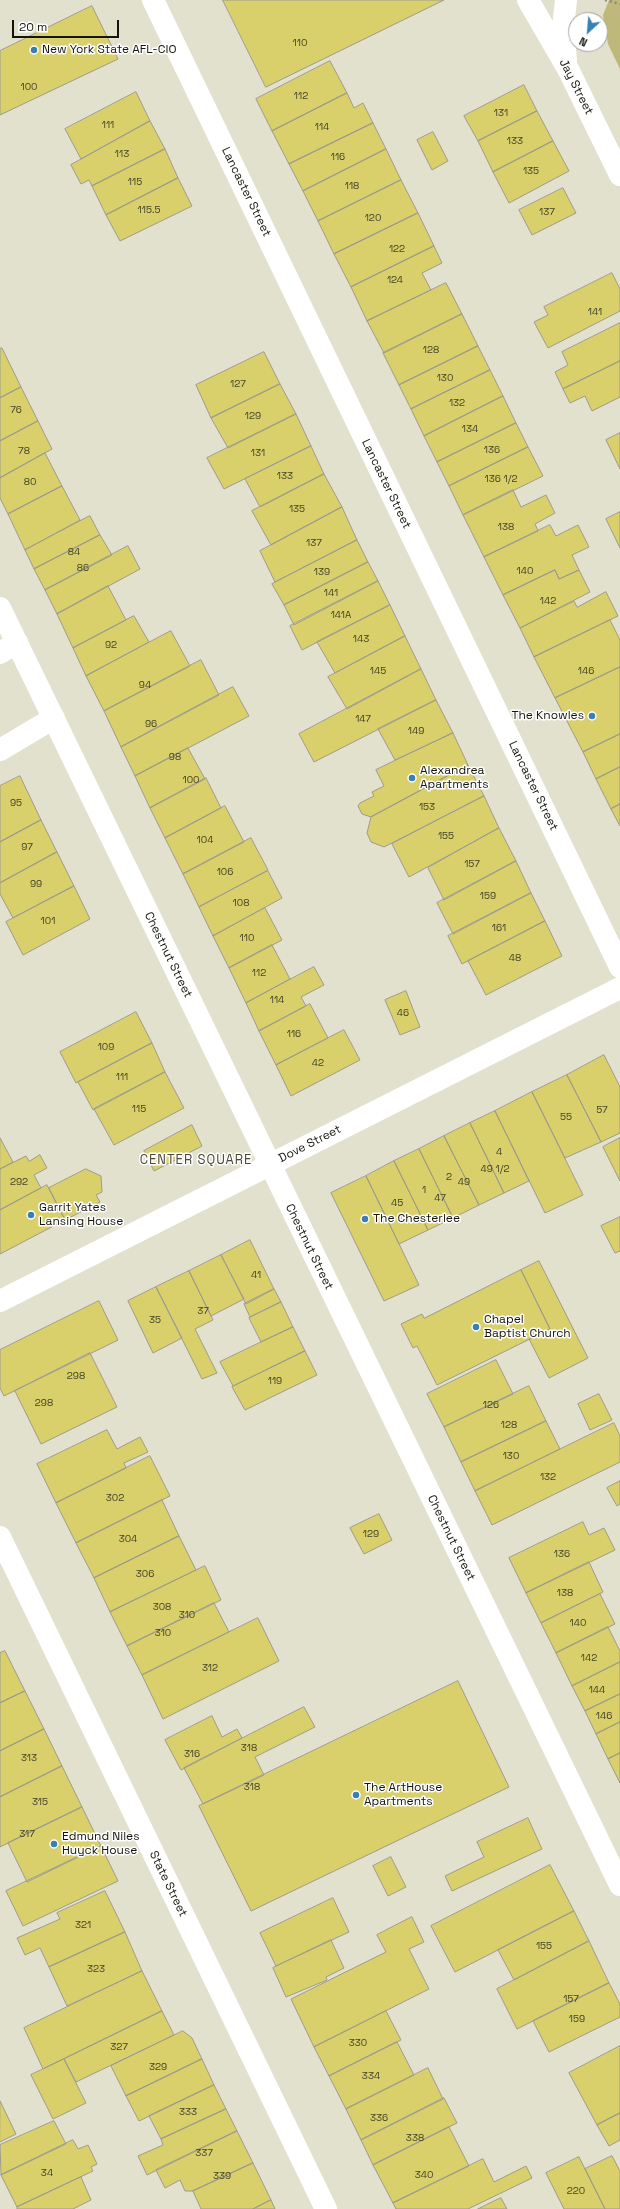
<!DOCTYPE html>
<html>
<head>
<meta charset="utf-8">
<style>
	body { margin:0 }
	#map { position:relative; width:620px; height:2209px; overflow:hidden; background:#e2e1ce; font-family:"Space Grotesk",sans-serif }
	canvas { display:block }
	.north { position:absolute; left:568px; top:12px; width:40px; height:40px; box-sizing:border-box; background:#fff; border:1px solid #a1a19e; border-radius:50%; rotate:206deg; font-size:11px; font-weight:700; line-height:16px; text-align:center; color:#14140d }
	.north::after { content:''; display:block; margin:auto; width:14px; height:18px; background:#3880b4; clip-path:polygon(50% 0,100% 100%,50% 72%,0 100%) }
	.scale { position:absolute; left:12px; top:20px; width:107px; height:18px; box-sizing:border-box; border:2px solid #14140d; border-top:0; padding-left:5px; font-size:12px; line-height:14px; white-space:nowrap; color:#14140d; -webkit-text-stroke:3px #fff; paint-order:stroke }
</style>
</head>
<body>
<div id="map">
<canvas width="620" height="2209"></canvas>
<div class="north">N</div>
<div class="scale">20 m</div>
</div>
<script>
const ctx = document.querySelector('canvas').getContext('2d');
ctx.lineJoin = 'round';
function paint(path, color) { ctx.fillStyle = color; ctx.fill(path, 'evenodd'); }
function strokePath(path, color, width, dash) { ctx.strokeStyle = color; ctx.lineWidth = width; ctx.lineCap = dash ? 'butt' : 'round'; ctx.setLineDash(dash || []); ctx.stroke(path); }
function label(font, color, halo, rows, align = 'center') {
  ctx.font = font + ' "Space Grotesk",sans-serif'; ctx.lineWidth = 3; ctx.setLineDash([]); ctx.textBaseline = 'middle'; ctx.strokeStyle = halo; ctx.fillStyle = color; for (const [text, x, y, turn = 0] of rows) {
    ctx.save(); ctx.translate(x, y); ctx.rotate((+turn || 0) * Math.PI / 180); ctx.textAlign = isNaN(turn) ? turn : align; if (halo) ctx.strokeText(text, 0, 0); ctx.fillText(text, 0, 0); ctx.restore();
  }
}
const green = new Path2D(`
	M 609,0 L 620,0 L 620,69 L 608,44 L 603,15 Z`);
const building = new Path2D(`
	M 223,0 L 444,0 L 266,87 Z
	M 92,6 L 118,59 L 0,115 L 0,51 Z
	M 330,61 L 347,93 L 272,131 L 256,99 Z
	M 524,85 L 537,111 L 478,141 L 464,116 Z
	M 136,92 L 150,121 L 81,159 L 65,129 Z
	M 347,93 L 354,108 L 363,103 L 373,123 L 289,164 L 272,131 Z
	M 537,111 L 553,141 L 493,172 L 478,141 Z
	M 150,121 L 165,149 L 92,186 L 89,180 L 81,184 L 71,165 Z
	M 373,123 L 386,149 L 303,191 L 289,164 Z
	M 433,132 L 448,161 L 432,170 L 417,140 Z
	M 553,141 L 569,171 L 509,203 L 493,172 Z
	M 165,149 L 178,178 L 106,215 L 92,186 Z
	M 386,149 L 401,180 L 318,221 L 303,191 Z
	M 178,178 L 192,206 L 120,241 L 106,215 Z
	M 401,180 L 418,213 L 334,254 L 318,221 Z
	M 563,188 L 576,213 L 532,235 L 519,210 Z
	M 418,213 L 434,246 L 351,287 L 334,254 Z
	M 434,246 L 442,263 L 422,273 L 431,290 L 367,321 L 351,287 Z
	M 612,273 L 620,289 L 620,311 L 548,348 L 534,322 L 548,315 L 544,307 Z
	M 446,283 L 462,314 L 384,353 L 367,321 Z
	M 462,314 L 478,346 L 399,385 L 383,353 Z
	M 620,323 L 620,361 L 563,389 L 555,372 L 568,365 L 562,352 Z
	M 478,346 L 490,370 L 411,409 L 399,385 Z
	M 2,348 L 21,387 L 0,398 L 0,349 Z
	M 264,352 L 280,384 L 211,418 L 196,385 Z
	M 620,361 L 620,397 L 592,411 L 585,396 L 570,403 L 563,389 Z
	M 490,370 L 503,396 L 424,436 L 411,409 Z
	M 280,384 L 296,414 L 228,448 L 211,418 Z
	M 21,387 L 38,421 L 0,441 L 0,398 Z
	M 503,396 L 516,423 L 437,462 L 424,436 Z
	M 296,414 L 311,446 L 224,489 L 207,458 Z
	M 38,421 L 52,449 L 0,478 L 0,441 Z
	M 516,423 L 528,447 L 449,486 L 437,462 Z
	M 620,433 L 620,469 L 606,440 Z
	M 311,446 L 324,474 L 260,507 L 245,479 Z
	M 528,447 L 543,476 L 463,515 L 449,486 Z
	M 45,453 L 62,486 L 8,514 L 0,498 L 0,478 Z
	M 324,474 L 342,507 L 271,545 L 252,511 Z
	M 62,486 L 80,520 L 25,550 L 8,514 Z
	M 513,490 L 521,507 L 546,495 L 555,513 L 535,524 L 538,531 L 484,557 L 463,515 Z
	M 342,507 L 357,540 L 275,582 L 260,551 Z
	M 620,512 L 620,548 L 606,519 Z
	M 90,516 L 100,535 L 34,569 L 25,550 Z
	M 550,525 L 556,536 L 578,525 L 589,547 L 572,555 L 579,570 L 559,579 L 555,570 L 503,595 L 484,557 Z
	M 100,535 L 112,555 L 45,590 L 34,569 Z
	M 357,540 L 368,562 L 284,605 L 272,584 Z
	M 128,546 L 140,569 L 57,614 L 45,590 Z
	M 368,562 L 378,581 L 294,625 L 284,605 Z
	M 555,570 L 559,579 L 579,570 L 590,592 L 520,628 L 503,595 Z
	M 378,581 L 390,605 L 302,650 L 290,626 Z
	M 108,586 L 126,620 L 73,648 L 57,614 Z
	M 606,592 L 618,616 L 534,657 L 520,628 L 574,601 L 577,607 Z
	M 390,605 L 405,636 L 335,673 L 317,642 Z
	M 134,616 L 149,642 L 86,676 L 73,648 Z
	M 610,620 L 620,640 L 620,667 L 555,698 L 534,657 Z
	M 171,631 L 190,666 L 104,711 L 86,676 Z
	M 405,636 L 421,669 L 347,709 L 328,677 Z
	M 201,660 L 219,695 L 121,747 L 104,711 Z
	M 620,667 L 620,734 L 583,752 L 555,698 Z
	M 421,669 L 436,700 L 314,762 L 299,734 Z
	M 233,687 L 249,716 L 135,776 L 121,747 Z
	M 436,700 L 453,733 L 395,760 L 378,729 Z
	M 453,733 L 468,765 L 371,817 L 362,814 L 358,806 L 360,803 L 374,796 L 372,792 L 384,786 L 376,770 Z
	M 620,734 L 620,767 L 596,779 L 583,752 Z
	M 188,748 L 205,779 L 150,808 L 135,776 Z
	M 468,765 L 484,796 L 384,847 L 371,842 L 367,833 L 371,817 Z
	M 620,767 L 620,804 L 611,809 L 596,779 Z
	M 20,776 L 41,820 L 0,842 L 0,786 Z
	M 206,778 L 221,808 L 165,838 L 150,808 Z
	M 484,796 L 499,828 L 409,877 L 392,844 Z
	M 620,804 L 620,826 L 611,809 Z
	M 225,806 L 244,842 L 183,874 L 165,838 Z
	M 41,820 L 57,852 L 0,883 L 0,842 Z
	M 499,828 L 516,861 L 444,900 L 428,868 Z
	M 251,838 L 268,870 L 199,907 L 183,874 Z
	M 57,852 L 74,886 L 13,918 L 0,894 L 0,883 Z
	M 516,861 L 531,893 L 453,934 L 437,903 Z
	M 268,871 L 282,898 L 213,936 L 199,907 Z
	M 74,886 L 90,919 L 23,955 L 6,922 Z
	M 531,893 L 545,921 L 462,964 L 448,936 Z
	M 265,908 L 282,940 L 229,968 L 213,936 Z
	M 545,921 L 562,956 L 486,995 L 468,961 Z
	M 272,945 L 290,979 L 246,1003 L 229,968 Z
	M 314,967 L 324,985 L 301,997 L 306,1006 L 259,1031 L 246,1003 Z
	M 406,991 L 420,1027 L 400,1035 L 385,1000 Z
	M 310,1004 L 328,1038 L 276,1065 L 259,1031 Z
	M 136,1012 L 152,1043 L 76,1083 L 60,1052 Z
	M 344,1030 L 360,1060 L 291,1096 L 276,1065 Z
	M 152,1043 L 165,1072 L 93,1110 L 78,1082 Z
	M 604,1055 L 620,1087 L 620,1133 L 601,1142 L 567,1075 Z
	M 165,1072 L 184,1108 L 114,1145 L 94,1109 Z
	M 567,1075 L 601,1142 L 565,1158 L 532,1092 Z
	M 532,1092 L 583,1195 L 545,1213 L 495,1111 Z
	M 495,1111 L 529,1181 L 504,1193 L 470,1123 Z
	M 470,1123 L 504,1193 L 479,1205 L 444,1136 Z
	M 192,1125 L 202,1146 L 154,1171 L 144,1151 Z
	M 444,1136 L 479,1205 L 453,1218 L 419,1149 Z
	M 0,1138 L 13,1162 L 0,1169 Z
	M 620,1138 L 620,1181 L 603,1147 Z
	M 419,1149 L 453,1218 L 428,1230 L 394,1161 Z
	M 40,1155 L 47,1168 L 34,1175 L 41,1188 L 0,1210 L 0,1169 L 26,1156 L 29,1161 Z
	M 394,1161 L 428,1230 L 399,1244 L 366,1176 Z
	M 86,1169 L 101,1176 L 102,1192 L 96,1195 L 100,1202 L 65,1220 L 49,1188 Z
	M 366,1176 L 419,1285 L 384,1301 L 331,1193 Z
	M 47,1185 L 65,1220 L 0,1254 L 0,1210 Z
	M 620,1217 L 620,1251 L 615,1253 L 601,1226 Z
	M 250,1240 L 274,1289 L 246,1304 L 221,1255 Z
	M 221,1255 L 244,1299 L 211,1316 L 189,1271 Z
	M 539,1261 L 588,1358 L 549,1378 L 529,1339 L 550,1329 L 521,1270 Z
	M 521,1270 L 550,1329 L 437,1385 L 417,1346 L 413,1348 L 401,1324 L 422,1314 L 424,1318 Z
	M 189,1271 L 213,1320 L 195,1329 L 217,1373 L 202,1379 L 156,1287 Z
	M 156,1287 L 182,1338 L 153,1353 L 128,1301 Z
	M 274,1289 L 281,1302 L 250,1317 L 244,1304 Z
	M 99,1301 L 118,1340 L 4,1396 L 0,1388 L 0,1350 Z
	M 281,1302 L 293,1327 L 261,1342 L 249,1318 Z
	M 293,1327 L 305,1351 L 233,1386 L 220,1362 Z
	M 305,1351 L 317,1375 L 245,1410 L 232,1387 Z
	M 90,1353 L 117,1407 L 41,1444 L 15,1391 Z
	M 496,1360 L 513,1394 L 444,1427 L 427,1394 Z
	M 529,1386 L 546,1421 L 461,1462 L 444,1427 Z
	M 599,1394 L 612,1420 L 590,1430 L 578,1404 Z
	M 546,1421 L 560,1449 L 475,1491 L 461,1462 Z
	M 614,1423 L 620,1436 L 620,1462 L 492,1525 L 475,1491 Z
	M 107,1430 L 117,1449 L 140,1437 L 148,1452 L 124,1463 L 126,1468 L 56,1503 L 37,1464 Z
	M 150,1456 L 170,1496 L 76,1543 L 56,1503 Z
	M 620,1481 L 620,1504 L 617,1506 L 607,1488 Z
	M 162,1500 L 179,1536 L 94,1578 L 76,1543 Z
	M 379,1514 L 392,1540 L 364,1554 L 350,1528 Z
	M 583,1522 L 589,1535 L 604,1528 L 615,1550 L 526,1593 L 509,1558 Z
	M 179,1536 L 196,1570 L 110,1612 L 94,1578 Z
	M 589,1562 L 603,1592 L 541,1623 L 526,1593 Z
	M 205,1566 L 221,1600 L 127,1646 L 110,1612 Z
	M 600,1594 L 615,1624 L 556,1653 L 541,1623 Z
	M 214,1603 L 229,1632 L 142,1675 L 127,1646 Z
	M 258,1618 L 279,1661 L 163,1719 L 142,1675 Z
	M 608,1627 L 620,1651 L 620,1662 L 572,1686 L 556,1653 Z
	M 5,1651 L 25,1691 L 0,1703 L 0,1653 Z
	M 620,1662 L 620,1694 L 585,1711 L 572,1686 Z
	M 458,1681 L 509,1787 L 251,1911 L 199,1806 Z
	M 25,1691 L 44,1729 L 0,1751 L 0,1703 Z
	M 620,1694 L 620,1722 L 596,1734 L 585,1711 Z
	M 304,1707 L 315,1727 L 255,1757 L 264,1775 L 203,1804 L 184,1768 Z
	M 212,1716 L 222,1737 L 237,1729 L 242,1738 L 181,1770 L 165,1740 Z
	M 620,1722 L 620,1753 L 608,1759 L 596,1734 Z
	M 44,1729 L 62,1766 L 0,1797 L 0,1751 Z
	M 620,1753 L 620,1783 L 608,1759 Z
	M 62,1766 L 82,1807 L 0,1847 L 0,1797 Z
	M 82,1807 L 101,1846 L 27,1882 L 8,1843 Z
	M 528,1818 L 542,1849 L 452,1891 L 445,1876 L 484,1857 L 477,1842 Z
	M 101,1846 L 118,1881 L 23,1926 L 6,1891 Z
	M 391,1857 L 406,1887 L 388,1896 L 373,1866 Z
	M 550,1865 L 574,1911 L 455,1972 L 431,1926 Z
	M 105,1891 L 125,1932 L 49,1967 L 40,1948 L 25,1955 L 17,1938 L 60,1919 L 57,1913 Z
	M 333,1898 L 349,1932 L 276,1966 L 260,1933 Z
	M 574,1911 L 589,1941 L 514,1980 L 498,1950 Z
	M 412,1917 L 424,1942 L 409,1949 L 429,1989 L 314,2047 L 291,1999 L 386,1952 L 377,1935 Z
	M 125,1932 L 142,1971 L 67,2006 L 49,1967 Z
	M 331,1940 L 344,1968 L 326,1977 L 327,1980 L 286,1997 L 273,1968 Z
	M 589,1941 L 609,1983 L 517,2029 L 497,1989 Z
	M 142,1971 L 162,2011 L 43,2069 L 24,2028 Z
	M 609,1983 L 620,2004 L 620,2017 L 549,2052 L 533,2021 Z
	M 162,2011 L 174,2035 L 76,2082 L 64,2059 Z
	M 386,2011 L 401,2040 L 329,2076 L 314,2047 Z
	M 183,2031 L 192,2038 L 202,2059 L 126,2096 L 111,2066 Z
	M 397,2042 L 414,2075 L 346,2109 L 329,2076 Z
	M 620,2046 L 620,2113 L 597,2125 L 569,2073 Z
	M 64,2059 L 86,2103 L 53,2119 L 31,2075 Z
	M 202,2059 L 214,2085 L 139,2121 L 126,2096 Z
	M 428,2068 L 443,2099 L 361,2140 L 346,2109 Z
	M 214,2085 L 226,2109 L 161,2139 L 149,2116 Z
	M 444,2098 L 457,2123 L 373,2165 L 361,2140 Z
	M 0,2101 L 16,2134 L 0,2142 Z
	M 226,2109 L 237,2131 L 147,2175 L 138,2156 L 163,2145 L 161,2139 Z
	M 620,2113 L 620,2140 L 609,2146 L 597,2125 Z
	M 54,2121 L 66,2144 L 1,2175 L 0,2145 Z
	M 449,2127 L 469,2166 L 393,2203 L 373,2165 Z
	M 237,2131 L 253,2163 L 193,2191 L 185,2191 L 180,2180 L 165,2188 L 156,2170 Z
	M 73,2140 L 78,2149 L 88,2145 L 97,2164 L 91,2167 L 93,2171 L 17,2207 L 1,2175 Z
	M 612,2156 L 620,2171 L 620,2209 L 605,2209 L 585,2169 Z
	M 579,2157 L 605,2209 L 564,2209 L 546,2173 Z
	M 483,2159 L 494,2182 L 526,2166 L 532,2178 L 468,2209 L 396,2209 L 393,2203 Z
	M 253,2163 L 271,2200 L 253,2209 L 201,2209 L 193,2191 Z
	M 81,2177 L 91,2200 L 73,2209 L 17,2209 L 17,2207 Z
	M 501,2198 L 507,2209 L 478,2209 Z
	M 271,2200 L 275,2209 L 253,2209 Z`);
const path = new Path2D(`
	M 605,0 L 620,4`);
const minor = new Path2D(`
	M 153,0 L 620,967
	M 528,0 L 568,69 L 620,175
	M 566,0 L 563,28 L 566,60
	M 0,608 L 620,1885
	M 0,653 L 17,642
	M 0,750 L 54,718
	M 0,1301 L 620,988
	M 0,1537 L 326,2209`);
const markers = [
	[34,50,4,"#3880b4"],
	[592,716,4,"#3880b4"],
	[412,778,4,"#3880b4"],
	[31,1215,4,"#3880b4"],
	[365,1219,4,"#3880b4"],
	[476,1327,4,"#3880b4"],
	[356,1795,4,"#3880b4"],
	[54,1844,4,"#3880b4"]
];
const numberNames = [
	["110",300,43],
	["100",29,87],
	["112",301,96],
	["131",501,113],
	["111",108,125],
	["114",322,127],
	["133",515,141],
	["113",122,154],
	["116",338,157],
	["135",531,171],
	["115",135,182],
	["118",352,186],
	["115.5",149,210],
	["137",547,212],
	["120",373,218],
	["122",397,249],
	["124",395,280],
	["141",595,312],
	["128",431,350],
	["130",445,378],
	["127",238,384],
	["132",457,403],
	["76",16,410],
	["129",253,416],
	["134",470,429],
	["136",492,450],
	["78",24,451],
	["131",258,453],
	["133",285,476],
	["136 1/2",501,479],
	["80",30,482],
	["135",297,509],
	["138",506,527],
	["137",314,543],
	["84",74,552],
	["86",83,568],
	["140",525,571],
	["139",322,572],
	["141",331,593],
	["142",548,601],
	["141A",341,615],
	["143",361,639],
	["92",111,645],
	["145",378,671],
	["146",586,671],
	["94",145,685],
	["147",363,719],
	["96",151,724],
	["149",416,731],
	["98",175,757],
	["100",191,780],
	["95",16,803],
	["153",427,807],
	["155",446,836],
	["104",205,840],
	["97",27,847],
	["157",472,864],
	["106",225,872],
	["99",36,884],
	["159",488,896],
	["108",241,903],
	["101",48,921],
	["161",499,928],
	["110",247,938],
	["48",515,958],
	["112",259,973],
	["114",277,1000],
	["46",403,1013],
	["116",294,1034],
	["109",106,1047],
	["42",318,1063],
	["111",122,1077],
	["115",139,1109],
	["57",602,1110],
	["55",566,1117],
	["4",499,1152],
	["49 1/2",495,1169],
	["2",449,1177],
	["292",19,1182],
	["49",464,1182],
	["1",424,1190],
	["47",440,1198],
	["45",397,1203],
	["41",256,1275],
	["37",203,1311],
	["35",155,1320],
	["298",76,1376],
	["119",275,1381],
	["298",44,1403],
	["126",491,1405],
	["128",509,1425],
	["130",511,1456],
	["132",548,1477],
	["302",115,1498],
	["129",371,1534],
	["304",128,1539],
	["136",562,1554],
	["306",145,1574],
	["138",565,1593],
	["308",162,1607],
	["310",187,1615],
	["140",578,1623],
	["310",163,1633],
	["142",589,1658],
	["312",210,1668],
	["144",597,1690],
	["146",604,1716],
	["318",249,1748],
	["316",192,1754],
	["313",29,1758],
	["318",252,1787],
	["315",40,1802],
	["317",27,1834],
	["321",83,1925],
	["155",544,1946],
	["323",96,1969],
	["157",571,1999],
	["159",577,2019],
	["330",358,2043],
	["327",119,2047],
	["329",158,2067],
	["334",371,2076],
	["333",188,2112],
	["336",379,2118],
	["338",415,2138],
	["337",204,2153],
	["34",47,2173],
	["340",424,2175],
	["339",222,2176],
	["220",576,2191]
];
const poiNames = [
	["New York State AFL-CIO",42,50],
	["The Knowles",584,716,"right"],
	["Alexandrea",420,771],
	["Apartments",420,785],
	["Garrit Yates",39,1208],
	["Lansing House",39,1222],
	["The Chesterlee",373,1219],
	["Chapel",484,1320],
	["Baptist Church",484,1334],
	["The ArtHouse",364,1788],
	["Apartments",364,1802],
	["Edmund Niles",62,1837],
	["Huyck House",62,1851]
];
const streetNames = [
	["Jay Street",576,87,63],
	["Lancaster Street",246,192,64],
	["Lancaster Street",386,484,64],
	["Lancaster Street",533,786,64],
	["Chestnut Street",168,955,64],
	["Dove Street",310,1144,-27],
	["Chestnut Street",309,1247,64],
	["Chestnut Street",451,1538,64],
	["State Street",168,1884,64]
];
const neighbourhoodNames = [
	["CENTER SQUARE",196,1160]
];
paint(green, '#beb97b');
paint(building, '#d9d06c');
strokePath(building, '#9d9b8a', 1);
strokePath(path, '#8a8a7c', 2.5, [2, 3]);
strokePath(minor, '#fff', 22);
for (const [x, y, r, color] of markers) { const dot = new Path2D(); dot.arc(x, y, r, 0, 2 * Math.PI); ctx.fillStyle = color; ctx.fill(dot); strokePath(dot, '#fff', 1.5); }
label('10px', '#454325', null, numberNames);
label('12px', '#14140d', '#fff', poiNames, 'left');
label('12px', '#14140d', '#fff', streetNames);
ctx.letterSpacing = '1px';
label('13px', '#484738', '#fff', neighbourhoodNames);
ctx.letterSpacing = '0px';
</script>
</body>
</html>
